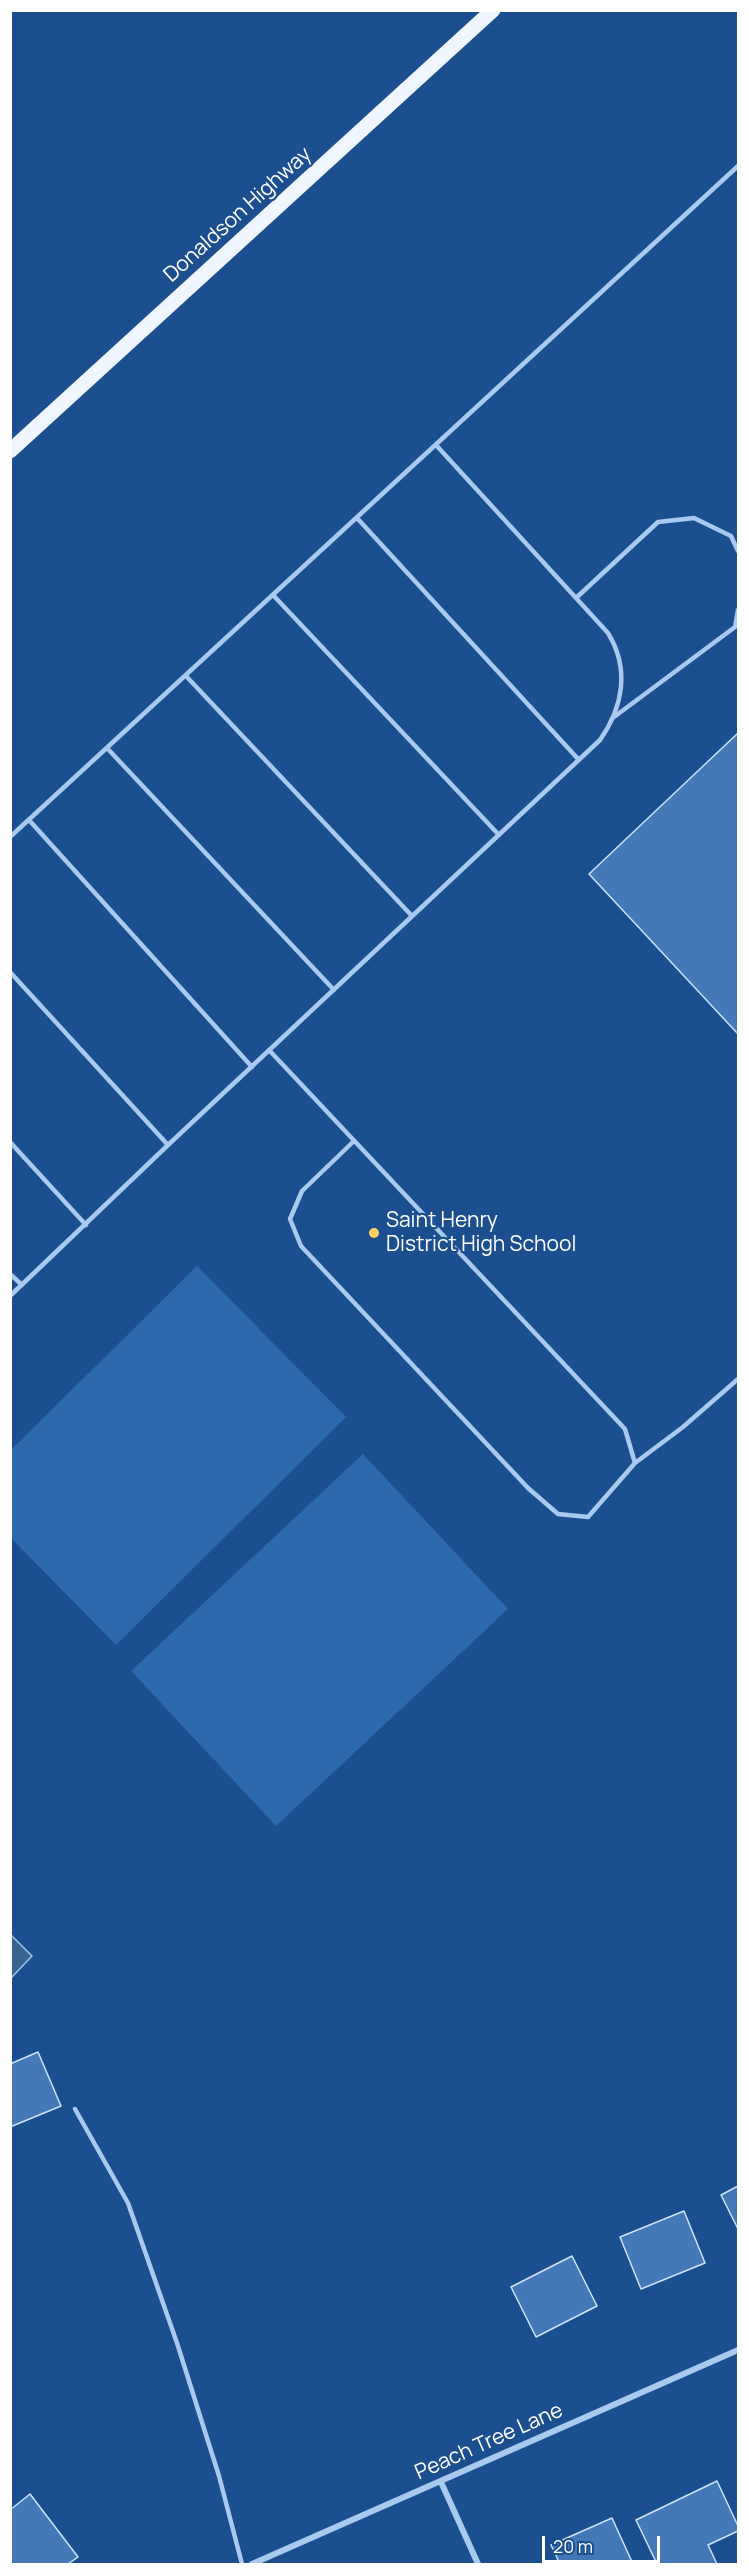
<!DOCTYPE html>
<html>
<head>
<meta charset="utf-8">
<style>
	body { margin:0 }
	#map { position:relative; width:749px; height:2575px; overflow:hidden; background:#1b4f8f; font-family:Manrope,sans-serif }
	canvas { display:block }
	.frame { position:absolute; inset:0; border:12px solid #fff; pointer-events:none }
	.scale { position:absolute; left:542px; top:2536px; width:118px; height:27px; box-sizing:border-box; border:3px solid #fff; border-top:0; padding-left:8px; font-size:18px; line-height:21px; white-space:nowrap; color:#fff; -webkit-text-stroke:4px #1b4f8f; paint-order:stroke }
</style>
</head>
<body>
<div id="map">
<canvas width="749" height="2575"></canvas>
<div class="frame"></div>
<div class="scale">20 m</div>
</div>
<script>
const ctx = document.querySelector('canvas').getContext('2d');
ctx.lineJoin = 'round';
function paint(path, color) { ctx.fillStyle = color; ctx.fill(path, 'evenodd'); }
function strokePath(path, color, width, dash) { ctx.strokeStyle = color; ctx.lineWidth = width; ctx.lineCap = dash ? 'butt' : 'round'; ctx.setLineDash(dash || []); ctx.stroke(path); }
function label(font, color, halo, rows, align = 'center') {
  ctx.font = font + ' Manrope,sans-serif'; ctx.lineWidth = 4.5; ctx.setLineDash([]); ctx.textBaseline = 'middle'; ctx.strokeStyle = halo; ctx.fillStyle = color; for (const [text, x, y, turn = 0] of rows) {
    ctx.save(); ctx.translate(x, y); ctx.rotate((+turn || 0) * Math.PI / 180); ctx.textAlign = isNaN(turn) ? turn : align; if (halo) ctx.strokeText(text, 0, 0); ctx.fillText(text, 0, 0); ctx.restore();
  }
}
const green = new Path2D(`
	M 197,1266 L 346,1417 L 116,1645 L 11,1538 L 11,1450 Z
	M 363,1454 L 508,1609 L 276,1826 L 131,1671 Z`);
const water = new Path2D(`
	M 10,1934 L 32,1956 L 11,1978 L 10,1978 Z`);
const building = new Path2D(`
	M 738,733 L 738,1034 L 589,874 Z
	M 38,2052 L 61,2106 L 10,2127 L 10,2064 Z
	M 738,2186 L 738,2229 L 721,2195 Z
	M 684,2211 L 705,2263 L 641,2289 L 620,2237 Z
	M 572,2256 L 597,2306 L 536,2337 L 511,2287 Z
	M 717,2481 L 738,2526 L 738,2531 L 708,2545 L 717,2564 L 657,2564 L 636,2520 Z
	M 30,2494 L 78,2557 L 68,2564 L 10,2564 L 10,2510 Z
	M 612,2518 L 633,2564 L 560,2564 L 551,2545 Z`);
const lane = new Path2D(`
	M 357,518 L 579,760
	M 273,595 L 499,835
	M 576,598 L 658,522 L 694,518 L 731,536 L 738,551
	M 186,676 L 412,916
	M 614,717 L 735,627 L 738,610
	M 107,748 L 334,990
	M 29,820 L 252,1067
	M 10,837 L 738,166
	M 10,972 L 168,1145 L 10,1296
	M 269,1050 L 625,1429 L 635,1463 L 588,1517 L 558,1514 L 528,1488 L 301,1246 L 290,1219 L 302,1191 L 354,1141
	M 10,1142 L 86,1225
	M 168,1145 L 600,740 C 623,707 630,669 608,633 L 436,445
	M 10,1274 L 22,1285
	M 635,1463 L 683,1427 L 738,1379
	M 75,2109 L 128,2203 L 177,2343 L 219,2476 L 242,2564`);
const street = new Path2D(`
	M 441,2482 L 478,2564
	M 252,2564 L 738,2350`);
const primary = new Path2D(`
	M 10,451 L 493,10`);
const markers = [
	[374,1233,6,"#ffd166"]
];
const streetNames = [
	["Donaldson Highway",238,215,-42],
	["Peach Tree Lane",489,2442,-24]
];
const poiNames = [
	["Saint Henry",386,1221],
	["District High School",386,1245]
];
paint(green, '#2e69ad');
paint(water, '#3c6290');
strokePath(water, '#9cc4f0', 1.5);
paint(building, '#4478b7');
strokePath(building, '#cfe3fa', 1.5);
strokePath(lane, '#a9c9ee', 4.5);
strokePath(street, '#a9c9ee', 6);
strokePath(primary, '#f0f6ff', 15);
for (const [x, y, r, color] of markers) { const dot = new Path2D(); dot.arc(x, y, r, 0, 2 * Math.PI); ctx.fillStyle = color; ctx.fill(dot); strokePath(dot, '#1b4f8f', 2); }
label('21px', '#fff', '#1b4f8f', streetNames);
label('21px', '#fff', '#1b4f8f', poiNames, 'left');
</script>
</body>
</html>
